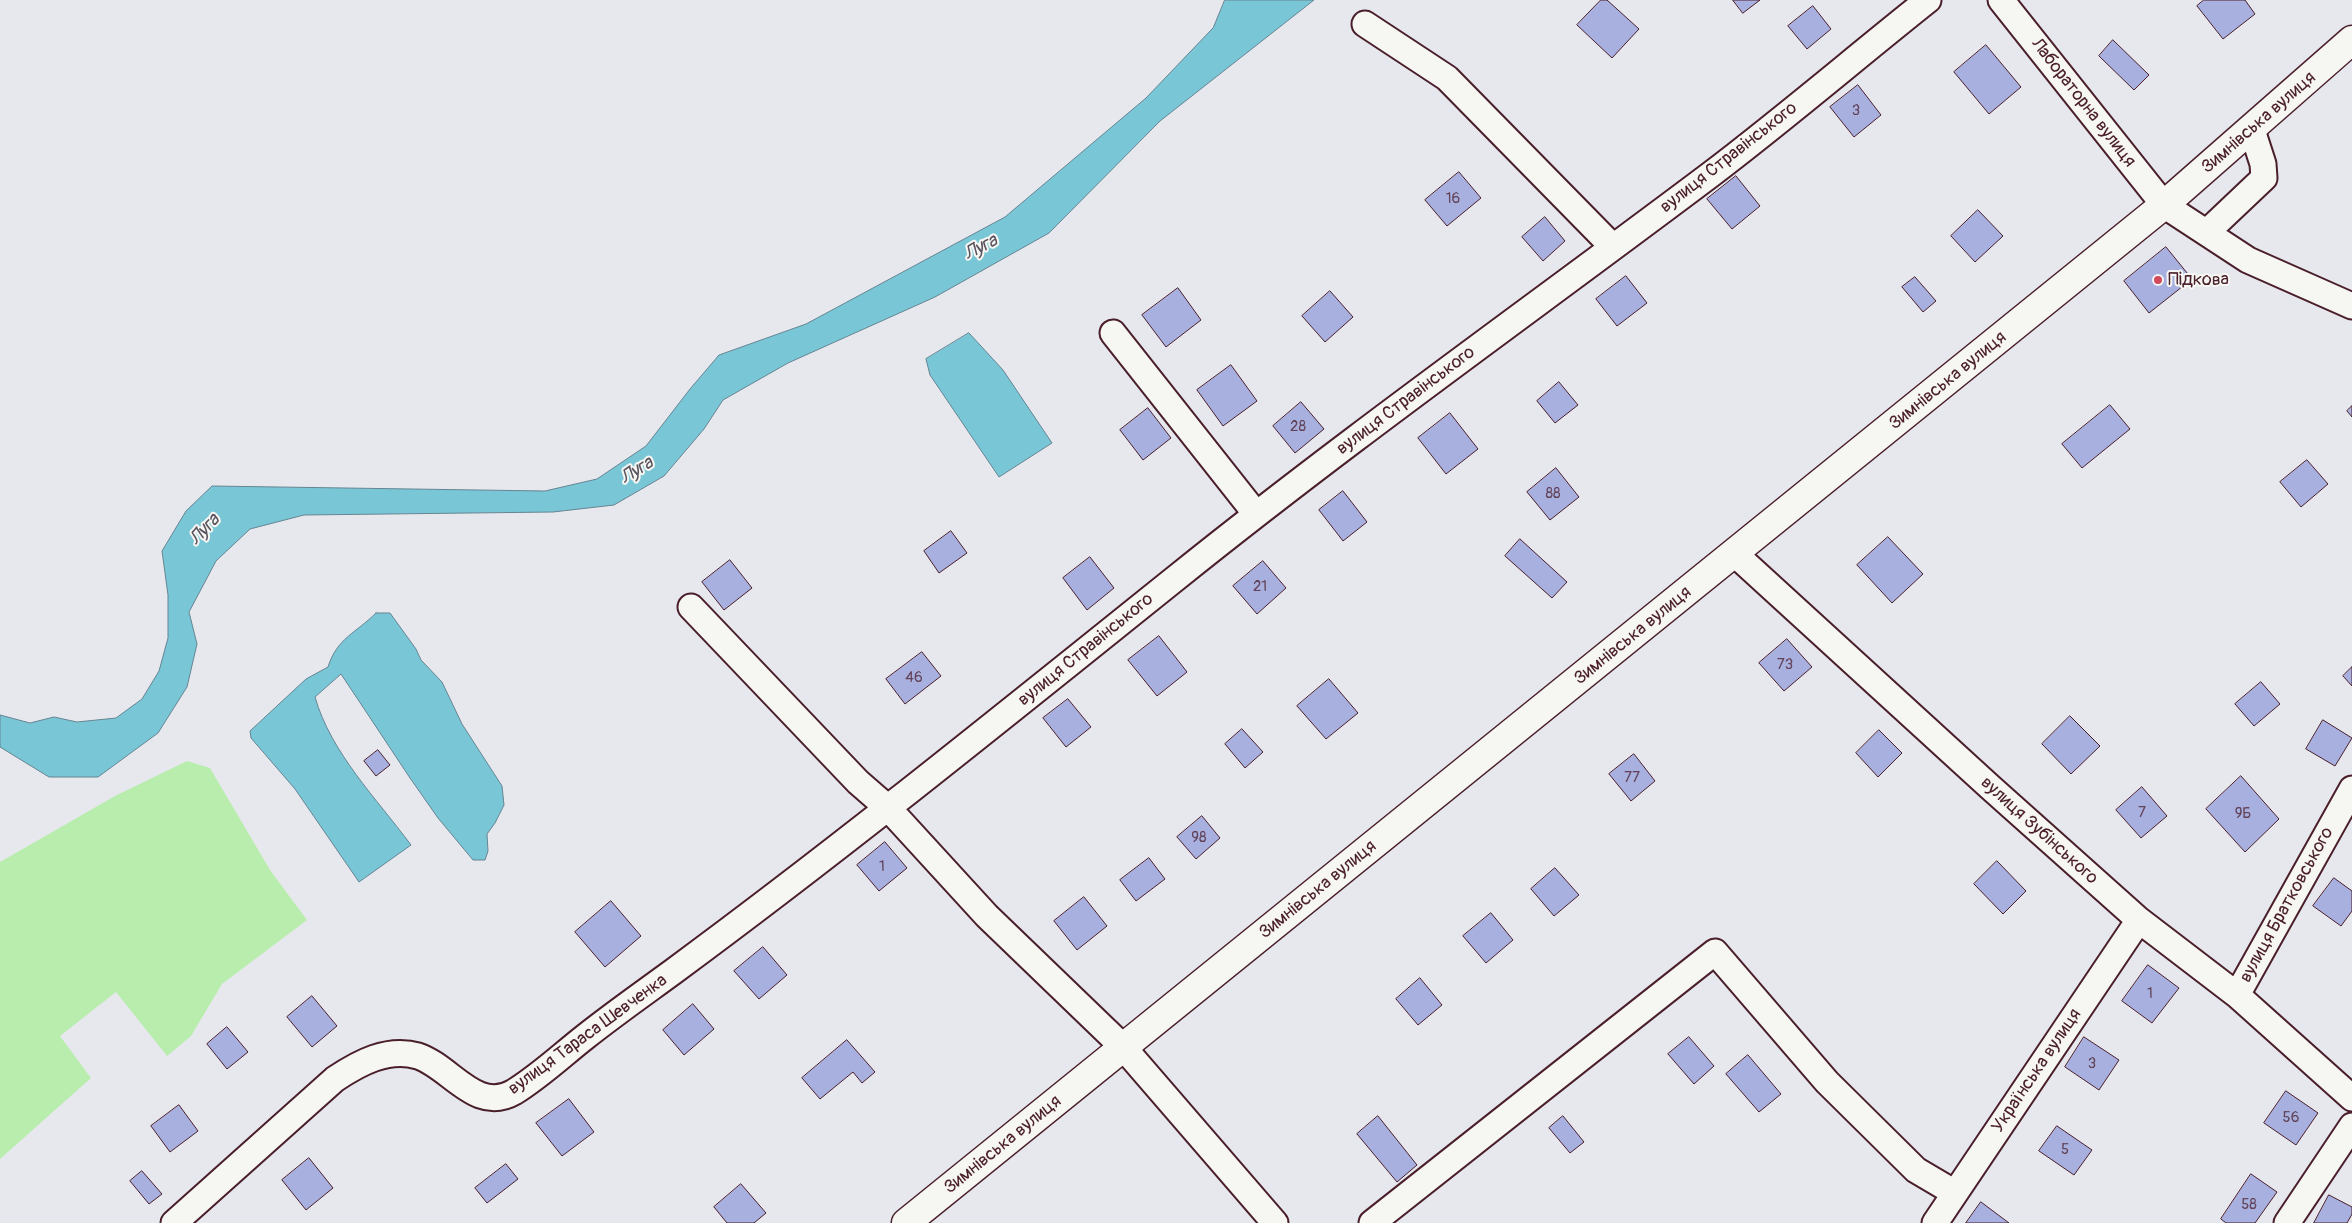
<!DOCTYPE html>
<html>
<head>
<meta charset="utf-8">
<style>
	body { margin:0 }
	canvas { display:block; background:#e6e8ee }
</style>
</head>
<body>
<canvas width="2352" height="1223"></canvas>
<script>
const ctx = document.querySelector('canvas').getContext('2d');
ctx.lineJoin = 'round';
function paint(path, color) { ctx.fillStyle = color; ctx.fill(path, 'evenodd'); }
function strokePath(path, color, width, dash) { ctx.strokeStyle = color; ctx.lineWidth = width; ctx.lineCap = dash ? 'butt' : 'round'; ctx.setLineDash(dash || []); ctx.stroke(path); }
function label(font, color, halo, rows, align = 'center') {
  ctx.font = font + ' Pangolin,sans-serif'; ctx.lineWidth = 4; ctx.setLineDash([]); ctx.textBaseline = 'middle'; ctx.strokeStyle = halo; ctx.fillStyle = color; for (const [text, x, y, turn = 0] of rows) {
    ctx.save(); ctx.translate(x, y); ctx.rotate((+turn || 0) * Math.PI / 180); ctx.textAlign = isNaN(turn) ? turn : align; if (halo) ctx.strokeText(text, 0, 0); ctx.fillText(text, 0, 0); ctx.restore();
  }
}
const green = new Path2D(`
	M 187,761 L 210,768 L 270,870 L 307,920 L 222,984 L 191,1036 L 167,1056 L 116,992 L 60,1036 L 91,1078 L 0,1159 L 0,862 L 115,796 Z`);
const water = new Path2D(`
	M 1225,0 L 1314,0 L 1160,121 L 1049,233 L 935,297 L 788,363 L 723,400 L 704,429 L 664,476 L 614,505 L 553,512 L 304,515 L 250,529 L 216,561 L 189,612 L 197,644 L 187,687 L 158,733 L 98,777 L 49,777 L 0,747 L 0,715 L 30,723 L 54,717 L 77,722 L 116,718 L 142,699 L 159,671 L 168,638 L 168,595 L 162,551 L 186,511 L 212,486 L 545,491 L 597,479 L 646,446 L 690,389 L 719,355 L 806,324 L 1005,217 L 1146,98 L 1213,28 Z
	M 969,333 L 1003,370 L 1052,443 L 999,477 L 930,375 L 926,359 Z
	M 376,613 L 390,613 L 416,649 L 421,660 L 442,682 L 462,724 L 502,786 L 504,805 L 495,823 L 487,834 L 488,851 L 485,860 L 473,860 L 438,818 L 410,778 L 341,674 L 315,697 C 331,753 377,799 411,845 L 359,882 L 295,789 L 251,738 L 250,731 L 306,679 L 328,667 C 337,638 356,633 376,613 Z`);
const building = new Path2D(`
	M 1601,0 L 1607,0 L 1639,29 L 1612,58 L 1577,25 Z
	M 1733,0 L 1760,0 L 1743,13 Z
	M 2204,0 L 2245,0 L 2255,14 L 2223,39 L 2197,6 Z
	M 1813,6 L 1831,29 L 1807,49 L 1788,26 Z
	M 2113,40 L 2149,75 L 2134,90 L 2099,56 Z
	M 1986,45 L 2021,87 L 1989,114 L 1954,72 Z
	M 1858,85 L 1881,115 L 1854,137 L 1830,107 Z
	M 1459,172 L 1481,198 L 1447,226 L 1425,200 Z
	M 1736,176 L 1760,206 L 1732,229 L 1707,199 Z
	M 1978,210 L 2003,236 L 1975,262 L 1951,236 Z
	M 1545,217 L 1565,241 L 1543,261 L 1522,237 Z
	M 2166,247 L 2192,279 L 2149,313 L 2124,281 Z
	M 1626,276 L 1647,303 L 1617,326 L 1596,299 Z
	M 1915,277 L 1936,301 L 1923,312 L 1902,287 Z
	M 1178,288 L 1201,320 L 1166,347 L 1142,315 Z
	M 1330,291 L 1353,317 L 1325,342 L 1302,316 Z
	M 1231,365 L 1257,401 L 1223,426 L 1197,390 Z
	M 1559,382 L 1578,405 L 1555,423 L 1537,401 Z
	M 1301,402 L 1324,429 L 1295,453 L 1273,426 Z
	M 2110,405 L 2130,429 L 2082,468 L 2062,444 Z
	M 2352,406 L 2352,417 L 2347,411 Z
	M 1148,408 L 1171,438 L 1143,460 L 1120,430 Z
	M 1450,413 L 1478,449 L 1446,474 L 1418,438 Z
	M 2307,460 L 2328,484 L 2301,507 L 2280,482 Z
	M 1556,468 L 1579,497 L 1550,520 L 1527,492 Z
	M 1343,491 L 1367,522 L 1343,541 L 1319,510 Z
	M 951,531 L 967,553 L 939,573 L 924,551 Z
	M 1888,537 L 1923,574 L 1892,603 L 1857,565 Z
	M 1520,539 L 1567,582 L 1552,598 L 1505,556 Z
	M 1090,557 L 1114,588 L 1087,610 L 1063,578 Z
	M 730,560 L 752,588 L 724,610 L 702,582 Z
	M 1263,561 L 1286,588 L 1257,614 L 1233,586 Z
	M 1159,636 L 1187,672 L 1157,696 L 1128,660 Z
	M 1787,639 L 1812,667 L 1784,691 L 1759,663 Z
	M 922,652 L 941,676 L 905,704 L 886,679 Z
	M 2352,667 L 2352,686 L 2343,676 Z
	M 1329,679 L 1358,713 L 1326,739 L 1297,706 Z
	M 2261,682 L 2280,704 L 2254,726 L 2235,704 Z
	M 1068,699 L 1091,727 L 1066,747 L 1043,718 Z
	M 2070,716 L 2100,746 L 2071,774 L 2042,744 Z
	M 2323,720 L 2352,738 L 2335,766 L 2306,749 Z
	M 1242,729 L 1263,752 L 1245,768 L 1225,744 Z
	M 1879,730 L 1902,753 L 1878,777 L 1856,753 Z
	M 378,750 L 390,765 L 376,776 L 364,761 Z
	M 1634,754 L 1655,781 L 1631,801 L 1609,774 Z
	M 2241,776 L 2279,819 L 2245,852 L 2206,809 Z
	M 2142,787 L 2167,816 L 2141,838 L 2116,810 Z
	M 1202,816 L 1220,838 L 1196,859 L 1177,837 Z
	M 885,842 L 907,868 L 879,891 L 857,865 Z
	M 1149,858 L 1165,879 L 1136,901 L 1120,880 Z
	M 1997,861 L 2026,891 L 2003,914 L 1974,884 Z
	M 1555,868 L 1579,895 L 1554,916 L 1531,889 Z
	M 2334,878 L 2352,891 L 2352,911 L 2341,926 L 2313,906 Z
	M 1084,897 L 1107,926 L 1077,950 L 1054,921 Z
	M 611,901 L 641,936 L 605,967 L 575,932 Z
	M 1491,913 L 1513,940 L 1486,963 L 1463,936 Z
	M 763,947 L 787,975 L 759,999 L 734,971 Z
	M 2148,965 L 2179,988 L 2152,1023 L 2122,1001 Z
	M 1420,978 L 1442,1005 L 1418,1025 L 1396,999 Z
	M 312,996 L 337,1026 L 312,1047 L 287,1017 Z
	M 693,1004 L 714,1029 L 684,1055 L 663,1030 Z
	M 227,1027 L 248,1052 L 227,1069 L 207,1044 Z
	M 1689,1037 L 1714,1066 L 1694,1084 L 1668,1054 Z
	M 2084,1037 L 2119,1060 L 2099,1090 L 2065,1067 Z
	M 847,1040 L 875,1072 L 862,1083 L 853,1072 L 820,1099 L 802,1078 Z
	M 1748,1055 L 1781,1094 L 1759,1112 L 1726,1074 Z
	M 2286,1091 L 2318,1113 L 2296,1145 L 2264,1123 Z
	M 569,1099 L 594,1132 L 562,1156 L 536,1123 Z
	M 179,1105 L 198,1131 L 170,1152 L 151,1126 Z
	M 1378,1116 L 1417,1165 L 1397,1182 L 1357,1134 Z
	M 1563,1116 L 1584,1142 L 1570,1153 L 1549,1128 Z
	M 2057,1126 L 2092,1150 L 2074,1175 L 2039,1151 Z
	M 309,1158 L 333,1188 L 306,1210 L 282,1180 Z
	M 506,1164 L 518,1179 L 487,1203 L 475,1188 Z
	M 142,1171 L 162,1194 L 149,1204 L 130,1181 Z
	M 2251,1174 L 2277,1192 L 2255,1223 L 2226,1223 L 2221,1219 Z
	M 741,1184 L 766,1213 L 754,1223 L 727,1223 L 714,1207 Z
	M 2329,1195 L 2352,1207 L 2352,1214 L 2347,1223 L 2314,1223 Z
	M 1981,1202 L 2009,1223 L 1966,1223 Z`);
const minor = new Path2D(`
	M 2001,0 L 2164,205 L 2248,260 L 2352,306
	M 1365,24 L 1447,78 L 1613,247
	M 2207,232 L 2264,178 L 2263,164 L 2252,130
	M 1113,333 L 1256,514
	M 1735,554 L 1990,787 L 2139,920 L 2237,995 L 2352,1098
	M 691,607 L 858,782 L 889,809 L 987,916 L 1123,1047 L 1275,1223
	M 2237,995 L 2352,789
	M 174,1223 L 335,1079 C 359,1063 388,1047 418,1056 C 451,1067 476,1114 514,1092 C 540,1076 562,1055 585,1037 C 614,1014 644,993 674,971 C 845,845 1010,711 1176,578 C 1350,438 1532,309 1710,175 C 1784,119 1855,58 1928,0
	M 1372,1223 L 1715,952 L 1827,1082 L 1916,1170 L 1955,1193
	M 1935,1223 L 2139,920
	M 2287,1223 L 2352,1126`);
const major = new Path2D(`
	M 906,1223 L 2164,205 L 2352,40`);
const markers = [
	[2158,280,5,"#d1495b"]
];
const numberNames = [
	["3",1856,111],
	["16",1453,199],
	["28",1298,427],
	["88",1553,494],
	["21",1260,587],
	["73",1785,665],
	["46",914,678],
	["77",1632,778],
	["7",2142,813],
	["9Б",2243,814],
	["98",1199,838],
	["1",882,867],
	["1",2150,994],
	["3",2092,1064],
	["56",2291,1118],
	["5",2065,1150],
	["58",2249,1205]
];
const streetNames = [
	["Лабораторна вулиця",2083,103,52],
	["Зимнівська вулиця",2259,123,-41],
	["вулиця Стравінського",1729,158,-38],
	["Зимнівська вулиця",1948,381,-39],
	["вулиця Стравінського",1406,401,-37],
	["Зимнівська вулиця",1633,636,-39],
	["вулиця Стравінського",1086,650,-39],
	["вулиця Зубінського",2039,831,42],
	["Зимнівська вулиця",1318,890,-39],
	["вулиця Братковського",2287,905,-61],
	["вулиця Тараса Шевченка",588,1035,-36],
	["Українська вулиця",2037,1071,-56],
	["Зимнівська вулиця",1003,1145,-39]
];
const poiNames = [
	["Підкова",2168,280]
];
const waterNames = [
	["Луга",981,248,-28],
	["Луга",637,471,-32],
	["Луга",205,530,-47]
];
paint(green, '#b9edad');
paint(water, '#79c7d6');
strokePath(water, '#668492', 1);
paint(building, '#a8b0e0');
strokePath(building, '#4a1f2b', 1);
strokePath(minor, '#4a1f2b', 29);
strokePath(major, '#4a1f2b', 31);
strokePath(minor, '#f6f6f2', 25);
strokePath(major, '#f6f6f2', 28);
for (const [x, y, r, color] of markers) { const dot = new Path2D(); dot.arc(x, y, r, 0, 2 * Math.PI); ctx.fillStyle = color; ctx.fill(dot); strokePath(dot, '#f6f6f2', 2); }
label('15px', '#624358', null, numberNames);
label('18px', '#4a1f2b', '#f6f6f2', streetNames);
label('18px', '#4a1f2b', '#f6f6f2', poiNames, 'left');
label('italic 19px', '#58515e', '#f6f6f2', waterNames);
</script>
</body>
</html>
